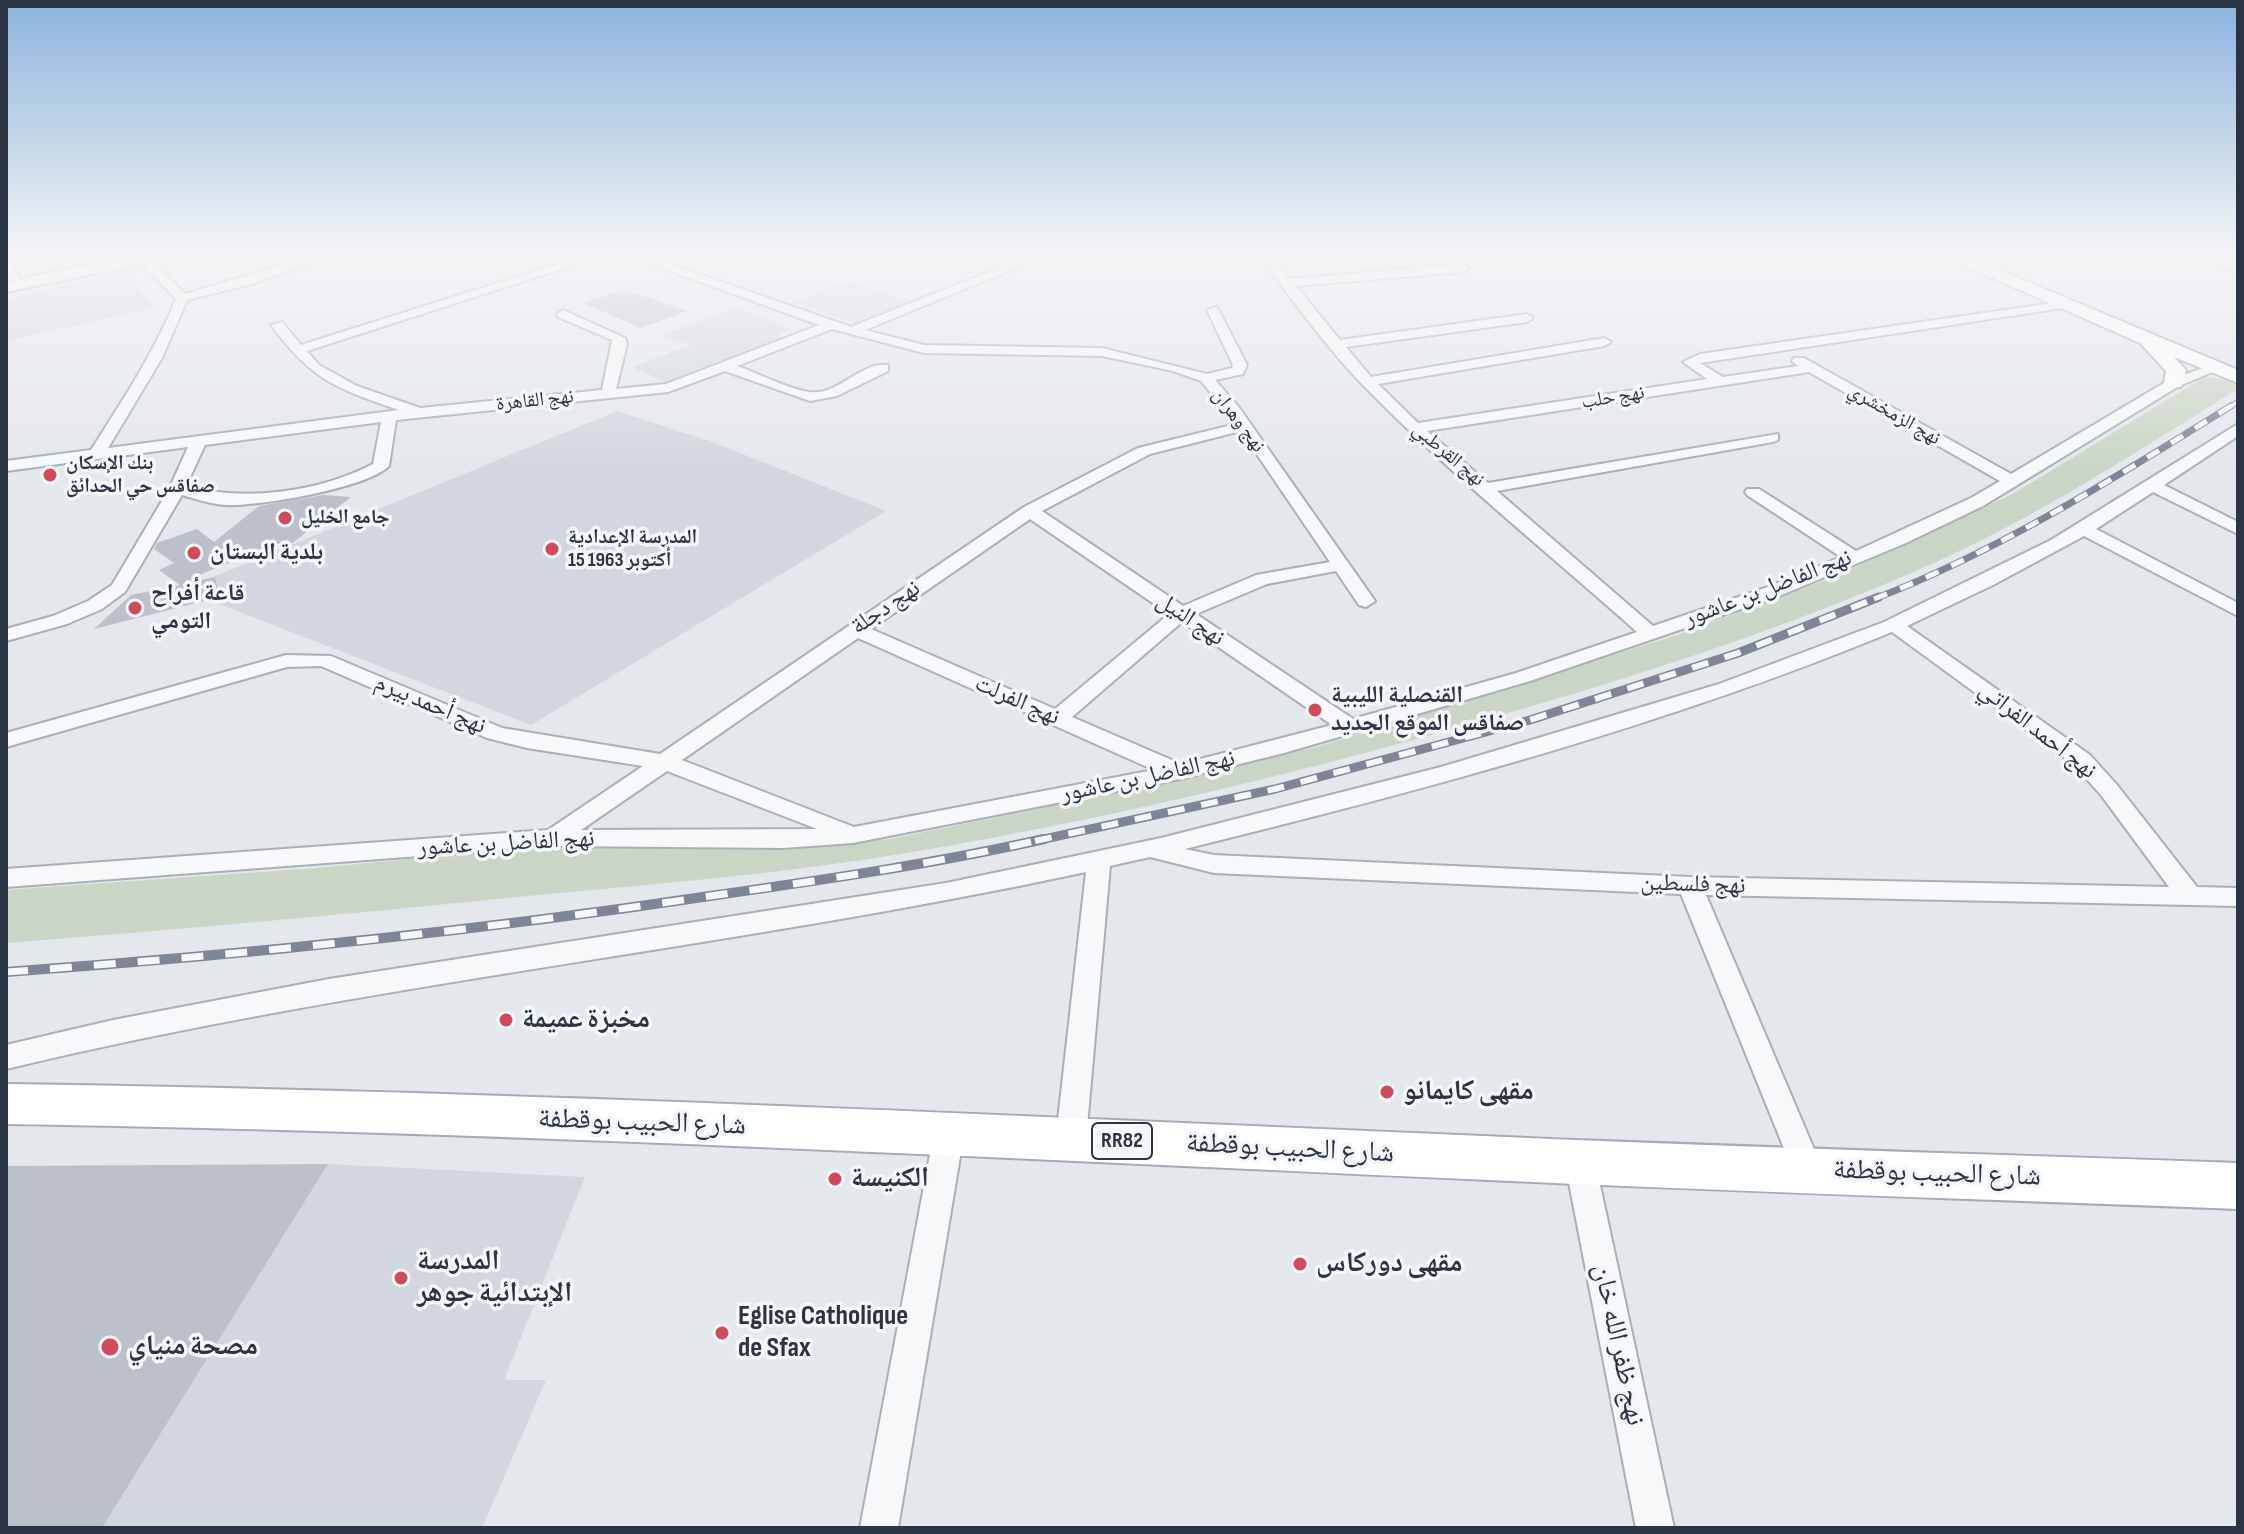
<!DOCTYPE html>
<html>
<head>
<meta charset="utf-8">
<style>
	body { margin:0 }
	#map { position:relative; width:2244px; height:1534px; overflow:hidden; background:#e4e7ec; font-family:"Sofia Sans Condensed",sans-serif }
	canvas { display:block }
	.frame { position:absolute; inset:0; border:8px solid #2b3445; pointer-events:none }
</style>
</head>
<body>
<div id="map">
<canvas width="2244" height="1534"></canvas>
<div class="frame"></div>
</div>
<script>
const ctx = document.querySelector('canvas').getContext('2d');
ctx.lineJoin = 'round';
function paint(path, color) { ctx.fillStyle = color; ctx.fill(path, 'evenodd'); }
function strokePath(path, color, width, dash) { ctx.strokeStyle = color; ctx.lineWidth = width; ctx.lineCap = dash ? 'butt' : 'round'; ctx.setLineDash(dash || []); ctx.stroke(path); }
function label(font, color, halo, rows, align = 'center') {
  ctx.font = font + ' "Sofia Sans Condensed","Noto Naskh Arabic",sans-serif'; ctx.lineWidth = 7; ctx.setLineDash([]); ctx.textBaseline = 'middle'; ctx.strokeStyle = halo; ctx.fillStyle = color; for (const [text, x, y, turn = 0] of rows) {
    ctx.save(); ctx.translate(x, y); ctx.rotate((+turn || 0) * Math.PI / 180); ctx.textAlign = isNaN(turn) ? turn : align; if (halo) ctx.strokeText(text, 0, 0); ctx.fillText(text, 0, 0); ctx.restore();
  }
}
const built = new Path2D(`
	M 124,272 L 155,308 L 6,341 L 6,299 Z
	M 848,281 L 911,301 L 856,324 L 793,302 Z
	M 737,308 L 792,329 L 778,335 L 782,337 L 666,382 L 632,367 L 690,345 L 662,335 Z
	M 617,411 L 710,441 L 886,511 L 531,725 L 214,602 L 189,587 Z
	M 328,1164 L 585,1177 L 504,1380 L 546,1380 L 482,1528 L 102,1528 Z`);
const green = new Path2D(`
	M 2206,376 L 2238,383 L 2238,389 C 2139,450 2040,515 1934,563 C 1781,631 1620,682 1459,727 C 1280,778 1097,821 913,852 C 778,875 642,885 507,898 C 340,915 173,930 6,943 L 6,890 L 317,868 L 482,852 L 581,848 L 803,848 L 890,839 L 1135,789 L 1316,747 L 1677,635 L 1833,577 L 2013,494 Z`);
const building = new Path2D(`
	M 624,289 L 687,311 L 641,328 L 583,303 Z
	M 323,495 L 351,497 L 290,545 L 276,544 L 194,577 L 191,582 L 215,577 L 220,597 L 94,629 L 131,595 L 180,585 L 159,570 L 174,563 L 154,549 L 157,543 L 197,529 L 214,542 L 259,506 Z
	M 328,1164 L 102,1528 L 6,1528 L 6,1166 Z`);
const minor = new Path2D(`
	M 312,256 L 330,256 L 252,284 L 187,300 L 162,358 L 108,448 L 399,410 C 335,388 312,380 271,325 L 282,322 L 301,345 L 583,256 L 602,256 L 307,351 L 319,365 L 357,386 L 420,408 L 602,390 L 612,340 L 558,317 L 557,314 L 563,310 L 625,338 L 627,344 L 616,389 L 666,384 L 819,325 L 629,256 L 647,256 L 851,327 L 1028,256 L 1045,256 L 865,330 L 924,345 L 1102,348 L 1207,374 L 1232,368 L 1233,365 L 1207,310 L 1217,307 L 1247,365 L 1243,374 L 1215,380 L 1238,406 L 1375,601 L 1366,607 L 1359,605 L 1336,571 L 1267,584 L 1196,614 L 1353,719 L 1516,673 L 1637,632 C 1546,551 1450,474 1365,387 C 1329,351 1292,299 1259,256 L 1271,256 L 1290,279 L 1463,264 L 1469,268 L 1463,272 L 1296,286 L 1340,340 L 1527,314 L 1533,318 L 1527,322 L 1346,347 L 1371,377 L 1604,338 L 1611,342 L 1604,346 L 1378,384 L 1418,423 L 1707,379 L 1683,362 L 1700,354 L 2067,301 L 2069,304 L 2063,308 L 1700,363 L 1723,377 L 1798,366 L 1792,361 L 1794,358 L 1804,358 L 2011,474 L 2169,380 L 2215,364 L 2222,368 L 2179,386 L 1983,506 L 1906,543 L 1779,596 L 1530,681 L 1284,753 L 1179,779 L 853,843 L 783,848 L 553,846 L 6,887 L 6,869 L 548,830 L 643,766 L 527,748 L 487,738 L 321,666 L 287,667 L 6,747 L 6,733 L 286,655 L 331,656 L 502,728 L 660,754 L 1024,507 L 1138,448 L 1236,424 L 1201,381 L 1173,371 L 1102,356 L 924,353 L 832,329 L 737,366 C 758,373 789,390 810,392 C 838,396 861,361 888,365 L 888,371 L 837,396 L 810,401 L 725,371 L 668,392 L 396,420 L 389,466 C 367,488 257,507 225,505 C 210,504 196,499 182,495 L 125,592 L 102,609 L 67,624 L 6,641 L 6,629 L 53,616 L 88,601 L 112,585 L 169,489 L 188,447 L 6,471 L 6,461 L 91,450 C 122,401 154,353 176,299 L 140,261 L 140,257 L 148,257 L 185,294 ZM 1809,372 L 2000,481 L 1971,498 L 1856,551 L 1759,489 L 1747,489 L 1745,492 L 1747,495 L 1841,557 L 1765,588 L 1653,626 L 1497,491 L 1773,442 L 1778,440 L 1778,434 L 1488,483 L 1427,431 ZM 381,422 L 373,464 C 319,492 245,502 186,486 L 205,445 ZM 1241,431 L 1330,562 L 1256,575 L 1183,606 L 1042,511 L 1150,454 ZM 1030,519 L 1169,614 L 1055,709 L 871,629 ZM 1182,622 L 1332,725 L 1181,764 L 1072,717 ZM 858,638 L 1154,770 L 854,827 L 682,760 ZM 667,771 L 817,829 L 581,830 Z
	M 2196,256 L 2214,256 L 2238,264 L 2238,272 Z
	M 6,261 L 10,263 L 25,284 L 23,287 L 13,284 L 6,274 Z
	M 2238,424 L 2238,436 L 2164,485 L 2238,522 L 2238,534 L 2153,492 L 2096,529 L 2238,603 L 2238,616 L 2084,536 L 1993,585 L 1907,626 L 2090,755 L 2117,785 L 2197,887 L 2238,888 L 2238,906 L 1706,895 L 1822,1168 L 1818,1178 L 1807,1182 L 1796,1178 L 1792,1168 L 1681,894 L 1214,873 L 1150,857 L 1110,866 L 1086,1138 L 1081,1147 L 1071,1151 L 1061,1147 L 1056,1138 L 1086,872 C 728,949 362,983 6,1069 L 6,1045 L 113,1020 L 329,979 L 946,883 L 1161,838 L 1441,767 L 1719,684 L 1884,622 L 2051,540 ZM 1892,632 L 2074,765 L 2101,795 L 2169,887 L 1690,877 L 1214,855 L 1185,849 C 1424,790 1664,726 1892,632 Z
	M 949,1120 L 959,1124 L 964,1133 L 898,1528 L 860,1528 L 934,1133 L 939,1124 Z
	M 1580,1149 L 1591,1152 L 1595,1162 L 1674,1528 L 1636,1528 L 1565,1162 L 1569,1152 Z`);
const secondary = new Path2D(`
	M 131,256 L 165,256 L 157,261 L 6,292 L 6,282 Z
	M 1943,256 L 1966,256 L 2238,370 L 2238,383 L 2174,357 L 2186,370 L 2181,387 L 2167,387 L 2164,383 L 2166,371 L 2140,343 Z`);
const primary = new Path2D(`
	M 6,1084 C 530,1091 1053,1118 1576,1140 C 1797,1149 2017,1155 2238,1163 L 2238,1209 C 2017,1200 1797,1194 1576,1184 C 1053,1161 530,1132 6,1124 Z`);
const railFar3 = new Path2D(`
	M 2228,408 L 2238,402`);
const railFar2 = new Path2D(`
	M 1874,599 C 2001,550 2116,477 2231,406`);
const railFar1 = new Path2D(`
	M 1035,841 L 1275,789 L 1530,720 L 1738,653 L 1879,597`);
const rail = new Path2D(`
	M 6,972 C 242,955 476,931 710,896 C 822,880 933,864 1044,839`);
const markers = [
	[50,475,8,"#d1495b"],
	[285,518,8,"#d1495b"],
	[552,549,8,"#d1495b"],
	[194,553,8,"#d1495b"],
	[135,608,8,"#d1495b"],
	[1315,710,8,"#d1495b"],
	[506,1020,8,"#d1495b"],
	[1387,1092,8,"#d1495b"],
	[835,1179,8,"#d1495b"],
	[1300,1264,8,"#d1495b"],
	[401,1278,8,"#d1495b"],
	[722,1333,8,"#d1495b"],
	[110,1347,10,"#d1495b"]
];
const farStreetnames = [
	["نهج حلب",1613,398,-9],
	["نهج القاهرة",535,401,-6],
	["نهج الزمخشري",1894,415,30],
	["نهج وهران",1238,421,53],
	["نهج القرطبي",1448,455,40]
];
const farPoinames = [
	["بنك الإسكان",66,464],
	["صفاقس حي الحدائق",66,487],
	["جامع الخليل",301,518],
	["المدرسة الإعدادية",568,538],
	["15 أكتوبر 1963",568,561]
];
const shields = [
	[1122,1141,60]
];
const shieldNames = [
	["RR82",1122,1141]
];
const poiNames = [
	["بلدية البستان",210,553],
	["قاعة أفراح",151,594],
	["التومي",151,622],
	["القنصلية الليبية",1331,696],
	["صفاقس الموقع الجديد",1331,724]
];
const streetNames = [
	["نهج الفاضل بن عاشور",1768,589,-21],
	["نهج دجلة",886,608,-34],
	["نهج النيل",1190,620,34],
	["نهج الفرلت",1017,701,24],
	["نهج أحمد بيرم",430,705,23],
	["نهج أحمد الفراتي",2037,731,38],
	["نهج الفاضل بن عاشور",1148,777,-12],
	["نهج الفاضل بن عاشور",506,844,-3],
	["نهج فلسطين",1693,885,2]
];
const nearPoinames = [
	["مخبزة عميمة",522,1020],
	["مقهى كايمانو",1403,1092],
	["الكنيسة",851,1179],
	["المدرسة",417,1262],
	["الإبتدائية جوهر",417,1294],
	["مقهى دوركاس",1316,1264],
	["Eglise Catholique",738,1317],
	["de Sfax",738,1349],
	["مصحة منياي",128,1347]
];
const nearStreetnames = [
	["شارع الحبيب بوقطفة",642,1123,2],
	["شارع الحبيب بوقطفة",1290,1149,3],
	["شارع الحبيب بوقطفة",1937,1174,2],
	["نهج ظفر الله خان",1618,1345,78]
];
paint(built, '#d2d6de');
paint(green, '#c9d6c5');
paint(building, '#bbc0ca');
strokePath(minor, '#a9aeb7', 4);
strokePath(secondary, '#a9aeb7', 4);
strokePath(primary, '#a3abb8', 4);
paint(minor, '#f7f8fa');
paint(secondary, '#fff');
paint(primary, '#fff');
strokePath(railFar3, '#7d8696', 6);
strokePath(railFar2, '#7d8696', 7);
strokePath(railFar1, '#7d8696', 9);
strokePath(rail, '#7d8696', 10);
strokePath(railFar3, '#f4f6f9', 4, [11]);
strokePath(railFar2, '#f4f6f9', 5, [14]);
strokePath(railFar1, '#f4f6f9', 6, [17]);
strokePath(rail, '#f4f6f9', 7, [22]);
const sky = ctx.createLinearGradient(0, 0, 0, 471);
sky.addColorStop(0, '#8bb4dd');
sky.addColorStop(0.54, '#f3f4f6');
sky.addColorStop(1, '#f3f4f600');
ctx.fillStyle = sky;
ctx.fillRect(0, 0, 2244, 471);
for (const [x, y, r, color] of markers) { const dot = new Path2D(); dot.arc(x, y, r, 0, 2 * Math.PI); ctx.fillStyle = color; ctx.fill(dot); strokePath(dot, '#f4f6f9', 3); }
label('20px', '#2b3445', '#f4f6f9', farStreetnames);
label('bold 20px', '#2b3445', '#f4f6f9', farPoinames, 'left');
for (const [x, y, w] of shields) { const box = new Path2D(); box.roundRect(x - w / 2, y - 18, w, 36, 6); ctx.fillStyle = '#f4f6f9'; ctx.fill(box); strokePath(box, '#2b3445', 2); }
label('bold 22px', '#2b3445', null, shieldNames);
label('bold 24px', '#2b3445', '#f4f6f9', poiNames, 'left');
label('24px', '#2b3445', '#f4f6f9', streetNames);
label('bold 28px', '#2b3445', '#f4f6f9', nearPoinames, 'left');
label('28px', '#2b3445', '#f4f6f9', nearStreetnames);
</script>
</body>
</html>
